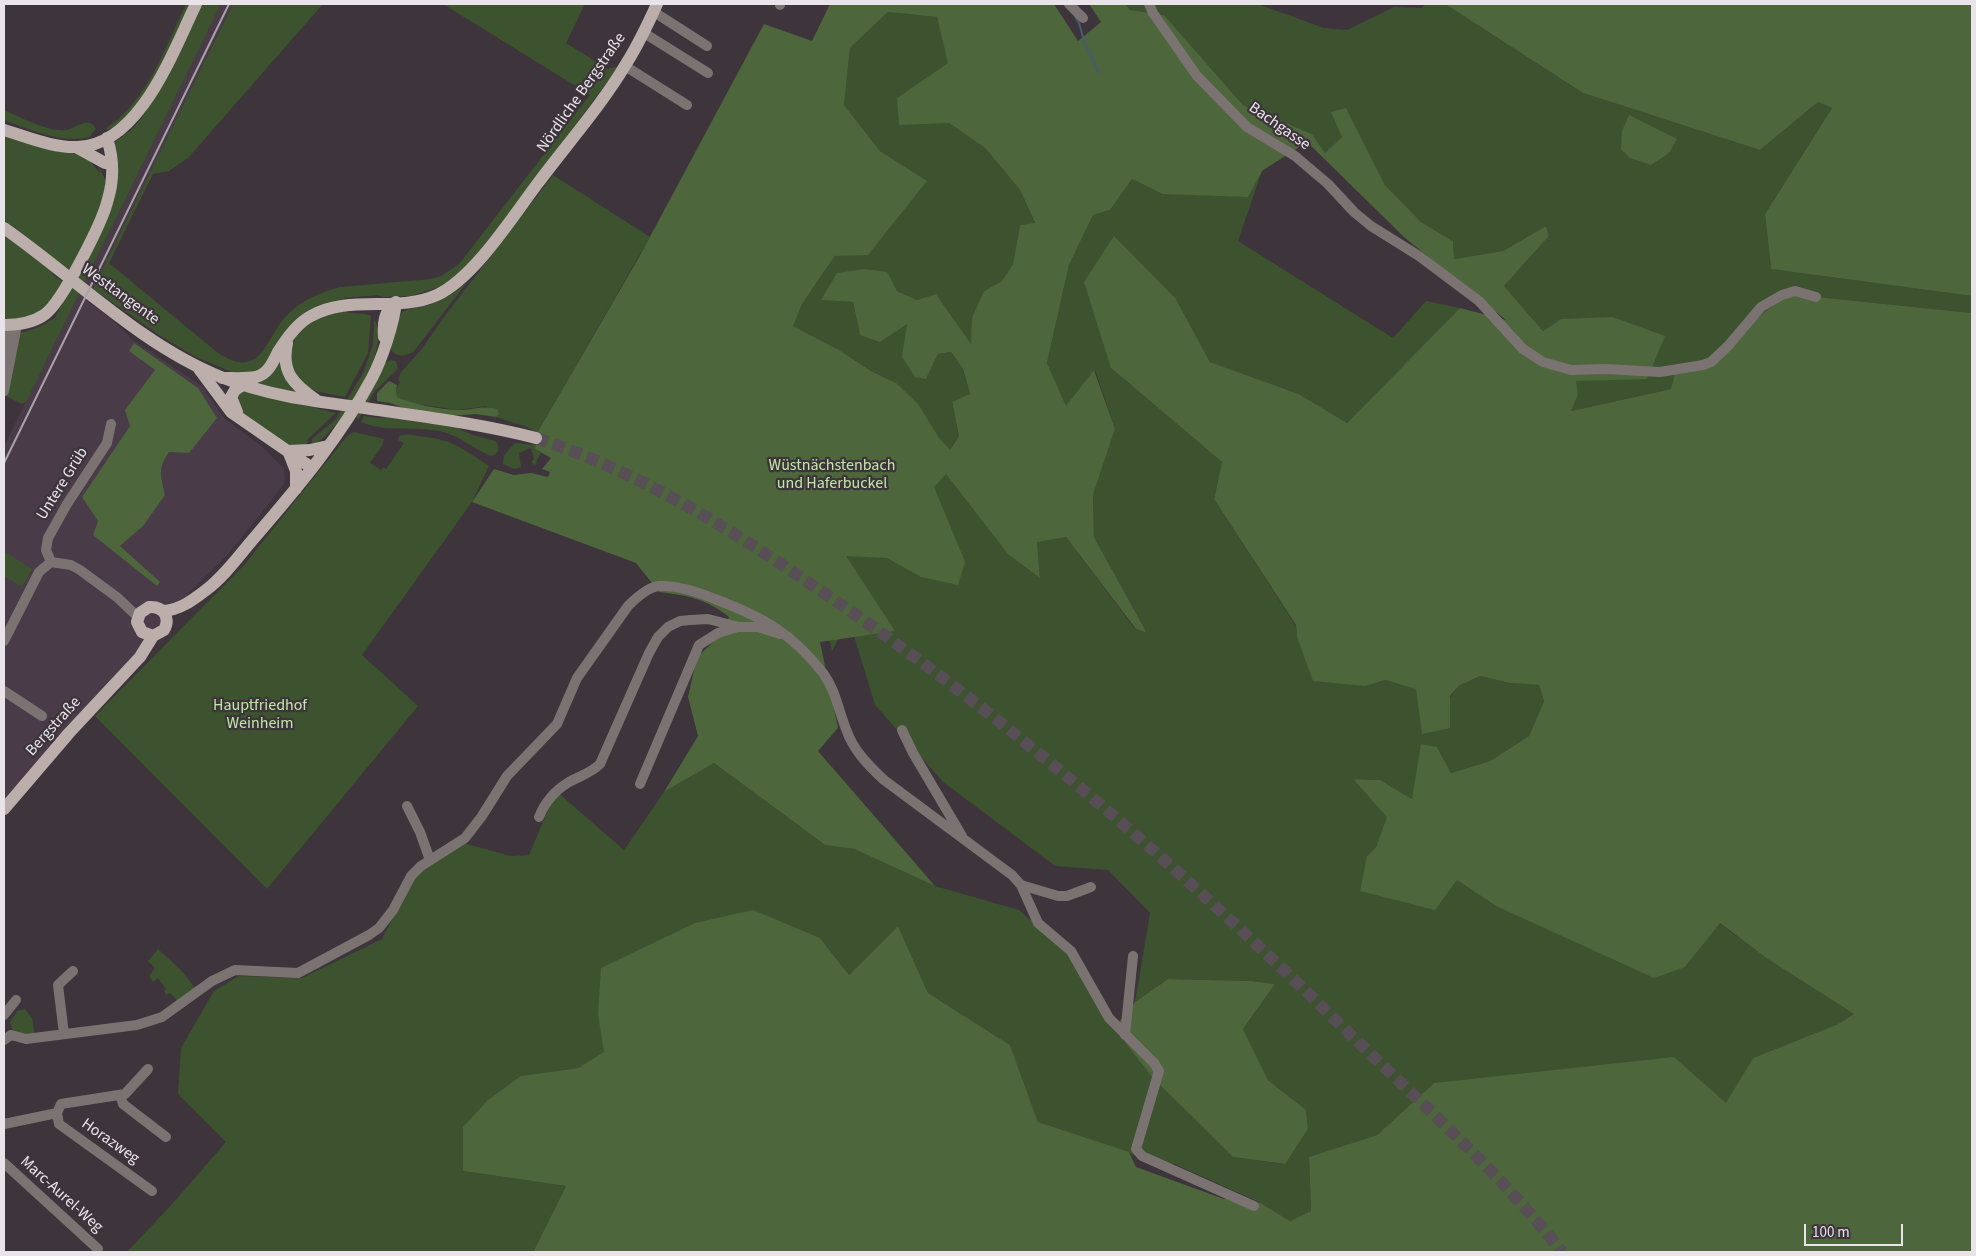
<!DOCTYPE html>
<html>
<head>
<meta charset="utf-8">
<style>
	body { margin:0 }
	#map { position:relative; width:1976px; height:1256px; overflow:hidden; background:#3d343c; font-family:"Source Sans 3",sans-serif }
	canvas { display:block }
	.frame { position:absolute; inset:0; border:5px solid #e9e4e9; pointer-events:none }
	.scale { position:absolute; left:1804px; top:1224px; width:99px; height:22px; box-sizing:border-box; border:2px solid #e9e4e9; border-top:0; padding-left:6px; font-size:15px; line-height:18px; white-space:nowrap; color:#e9e4e9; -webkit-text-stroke:4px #3d343c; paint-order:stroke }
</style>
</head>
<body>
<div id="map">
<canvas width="1976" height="1256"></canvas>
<div class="frame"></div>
<div class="scale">100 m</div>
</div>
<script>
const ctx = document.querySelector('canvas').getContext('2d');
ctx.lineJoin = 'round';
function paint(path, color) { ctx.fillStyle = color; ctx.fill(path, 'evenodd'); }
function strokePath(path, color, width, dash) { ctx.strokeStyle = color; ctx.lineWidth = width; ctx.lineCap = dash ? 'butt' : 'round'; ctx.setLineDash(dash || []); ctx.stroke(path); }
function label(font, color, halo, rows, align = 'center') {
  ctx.font = font + ' "Source Sans 3",sans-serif'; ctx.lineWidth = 4.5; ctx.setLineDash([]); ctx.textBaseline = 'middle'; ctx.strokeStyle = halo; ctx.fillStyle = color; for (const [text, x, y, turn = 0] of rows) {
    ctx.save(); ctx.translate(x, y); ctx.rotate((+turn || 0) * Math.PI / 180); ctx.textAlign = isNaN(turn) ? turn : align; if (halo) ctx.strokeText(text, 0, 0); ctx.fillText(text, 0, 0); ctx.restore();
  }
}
const built = new Path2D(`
	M 221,4 L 233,4 L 89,302 L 112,320 L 133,340 L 203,387 L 224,418 L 265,449 L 284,469 L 285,483 L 229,553 L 191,591 L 123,669 L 55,739 L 4,801 L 4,446 Z`);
const green = new Path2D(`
	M 186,4 L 191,4 C 181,26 132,135 105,129 C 111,124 118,120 123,114 C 152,87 169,39 186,4 Z
	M 200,4 L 221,4 L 26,402 L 22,404 L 4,395 L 4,334 L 14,335 L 37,328 L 55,318 L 91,245 L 116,141 L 131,130 L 141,119 L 153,98 Z
	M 233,4 L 323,4 L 188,158 L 169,171 L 153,174 L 109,263 L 218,353 C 261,380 263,343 286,316 C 300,301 321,292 340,287 L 431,279 L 441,276 L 459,264 L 590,95 L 443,4 L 585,4 L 566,43 L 608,69 L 619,66 L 489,241 L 454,279 L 439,287 L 411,296 L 383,297 L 377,295 L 345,298 L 323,305 L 268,364 L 252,374 L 232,372 L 196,357 L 159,335 L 93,289 Z
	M 1125,4 L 1258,4 L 1324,28 L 1347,30 L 1394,7 L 1422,8 L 1425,4 L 1445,4 L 1583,93 L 1760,150 L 1818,102 L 1832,108 L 1765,214 L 1771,269 L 1972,296 L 1972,313 L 1789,294 L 1671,389 L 1571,411 L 1561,319 L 1543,331 L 1504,286 L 1549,236 L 1546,226 L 1503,251 L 1454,259 L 1453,241 L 1421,222 L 1385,185 L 1346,108 L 1342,137 L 1325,153 L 1312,134 L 1243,105 L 1164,15 L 1129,10 Z
	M 888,12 L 937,17 L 949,63 L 898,98 L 949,123 L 985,148 L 1020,190 L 1035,224 L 1020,225 L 1013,264 L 1002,281 L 984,291 L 971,345 L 936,294 L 917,300 L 897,291 L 821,300 L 853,302 L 860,335 L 907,323 L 926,379 L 938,354 L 951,352 L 963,369 L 970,395 L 952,402 L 959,436 L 950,450 L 1040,577 L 1037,541 L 1066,537 L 1135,629 L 1147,633 L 1094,537 L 1093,495 L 1115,429 L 1095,370 L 1066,407 L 1047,363 L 1069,265 L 1093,215 L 1110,210 L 1132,179 L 1162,194 L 1262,171 L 1238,241 L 1393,338 L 1426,301 L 1460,308 L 1347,423 L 1299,394 L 1210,362 L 1176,299 L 1111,368 L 1222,462 L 1214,499 L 1296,626 L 1297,637 L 1366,686 L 1385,680 L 1417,689 L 1422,733 L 1459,686 L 1480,676 L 1509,683 L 1539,685 L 1544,701 L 1529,736 L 1490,761 L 1451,773 L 1437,747 L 1412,799 L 1380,780 L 1353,779 L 1388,817 L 1376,847 L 1367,856 L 1456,879 L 1496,906 L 1685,967 L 1719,923 L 1766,958 L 1854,1014 L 1838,1024 L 1753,1058 L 1726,1104 L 1434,1083 L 1377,1135 L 1309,1157 L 1311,1211 L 1290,1221 L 1259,1202 L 1174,1164 L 1166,1166 L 1038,1122 L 1010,1045 L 928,993 L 898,926 L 849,975 L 820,938 L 598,1015 L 605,1052 L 578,1068 L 521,1076 L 463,1171 L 566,1186 L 533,1252 L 127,1252 L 173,1203 L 226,1142 L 178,1094 L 181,1048 L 214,991 L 239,976 L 302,978 L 382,939 L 412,880 L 432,862 L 463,843 L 511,856 L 529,855 L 556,791 L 624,850 L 664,792 L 714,763 L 825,845 L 854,849 L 935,886 L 1019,910 L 1068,954 L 1114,1028 L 1151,1076 L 1233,1157 L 1284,1164 L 1308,1129 L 1306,1110 L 1268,1080 L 1243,1029 L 1275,984 L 1252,981 L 1168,979 L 1135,1002 L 1150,913 L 1108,870 L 1055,866 L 943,782 L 875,705 L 854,636 L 894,631 L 840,636 L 832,651 L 746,318 L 896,383 L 871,371 L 839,350 L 792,326 L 802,304 L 835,256 L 926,181 L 880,151 L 844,105 L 850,48 Z
	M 4,110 C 20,117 48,132 65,130 C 76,129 89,115 96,129 L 92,133 L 90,137 C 60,144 32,130 4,120 Z
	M 4,133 L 91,158 L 91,162 L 100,174 L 98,164 L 109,188 L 72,272 C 48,256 28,236 4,220 Z
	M 553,175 L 650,237 L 537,433 L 527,427 L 496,417 L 499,414 L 486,406 L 458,410 L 410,403 L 397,397 L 396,390 L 400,382 L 398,380 L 401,372 L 421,350 L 444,317 Z
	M 4,235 L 51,270 L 53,275 L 63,282 C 57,290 51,301 44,308 C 35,317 16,322 4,318 Z
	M 468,281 L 414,351 C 406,357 395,358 390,348 L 401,313 C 408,308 416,308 424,306 C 441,302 455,293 468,281 Z
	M 341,312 L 366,314 L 371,316 L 368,353 L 345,397 L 319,392 L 306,388 L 291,371 C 291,363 290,352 292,343 C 297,325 324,314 341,312 Z
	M 374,320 C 395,345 338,436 311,446 L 312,439 L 335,420 L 363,373 L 373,345 Z
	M 281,351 L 305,395 L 247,381 Z
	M 390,360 L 396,361 L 398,369 L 375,391 L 358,420 L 356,416 L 385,363 Z
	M 241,391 L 248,391 L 336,413 L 308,439 L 305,448 L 294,447 L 278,439 L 242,415 L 236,395 Z
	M 364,416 L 378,418 L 389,417 L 450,425 L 473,435 L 495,441 C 501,447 499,454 491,456 C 473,449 459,435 439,431 C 414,426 385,433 361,422 Z
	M 354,432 L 384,439 L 382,446 L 370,463 L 381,470 L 383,467 L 386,469 L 404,443 L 398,440 L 399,436 C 406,434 412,435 418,436 C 452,439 462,448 489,466 L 472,502 L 362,655 L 418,706 L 267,889 L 95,716 L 244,565 L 347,436 Z
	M 515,443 L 533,445 L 535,443 L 535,449 L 541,453 L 536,462 L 537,463 L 534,465 L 531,462 L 534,459 L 531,448 L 519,453 L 521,467 L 514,469 L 503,464 L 504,455 Z
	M 4,551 L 32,569 L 22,587 L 4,576 Z
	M 158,949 L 181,970 L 198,992 L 180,1004 L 170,993 L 166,995 L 164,991 L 166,989 L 158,978 L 153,982 L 149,976 L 155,968 L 148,961 Z
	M 25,1009 L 32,1018 L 35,1036 L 13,1032 L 10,1022 L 17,1011 Z`);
const forest = new Path2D(`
	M 830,4 L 1054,4 L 1078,41 L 1101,22 L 1089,4 L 1125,4 L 1130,10 L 1164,15 L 1243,105 L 1312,134 L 1325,153 L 1342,137 L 1331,112 L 1346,108 L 1385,185 L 1421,222 L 1453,241 L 1454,259 L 1503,251 L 1546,226 L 1549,236 L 1504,286 L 1543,331 L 1561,319 L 1613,317 L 1665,336 L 1647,379 L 1576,381 L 1578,394 L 1571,411 L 1671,389 L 1675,374 L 1711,364 L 1762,314 L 1789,294 L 1972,313 L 1972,1252 L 533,1252 L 566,1186 L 463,1171 L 463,1127 L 488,1100 L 521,1076 L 578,1068 L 604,1052 L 598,1015 L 601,968 L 695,923 L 753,910 L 820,938 L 849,975 L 898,926 L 928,993 L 1010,1045 L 1038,1122 L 1129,1152 L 1136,1167 L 1224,1199 L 1230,1198 L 1257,1205 L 1259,1202 L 1290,1221 L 1311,1211 L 1309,1157 L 1377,1135 L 1434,1083 L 1674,1057 L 1726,1103 L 1753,1058 L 1838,1024 L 1854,1014 L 1766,958 L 1720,923 L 1685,967 L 1654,978 L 1496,906 L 1457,880 L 1435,910 L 1360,891 L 1367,856 L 1376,847 L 1387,817 L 1353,779 L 1380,780 L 1412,799 L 1421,744 L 1437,747 L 1451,773 L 1490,761 L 1529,736 L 1544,701 L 1539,685 L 1509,683 L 1480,676 L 1459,686 L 1450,696 L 1450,728 L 1422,734 L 1416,689 L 1385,680 L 1366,686 L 1313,681 L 1297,637 L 1296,625 L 1214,499 L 1222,462 L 1111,368 L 1084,282 L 1114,236 L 1176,299 L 1210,362 L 1299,394 L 1347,423 L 1460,308 L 1506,320 L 1404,237 L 1307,142 L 1262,171 L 1248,197 L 1162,194 L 1132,179 L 1110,210 L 1093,215 L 1069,265 L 1047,363 L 1066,406 L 1094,370 L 1115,429 L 1093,495 L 1094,537 L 1147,633 L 1136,629 L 1066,537 L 1037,542 L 1040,578 L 1008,554 L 946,474 L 934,487 L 965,562 L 958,585 L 921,577 L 887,558 L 846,556 L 895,631 L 820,642 L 838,728 L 818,751 L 935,886 L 854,849 L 825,845 L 714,763 L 664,792 L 698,736 L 688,697 L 697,657 L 724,632 L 729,617 C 707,599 686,595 659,592 L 636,563 L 472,502 L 494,469 L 514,475 L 531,473 L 548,477 L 550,472 L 542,469 L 551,458 L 535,449 L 537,433 L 638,259 L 764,24 L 812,41 ZM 888,12 L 937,17 L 948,63 L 897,98 L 899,125 L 949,123 L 985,148 L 1020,190 L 1035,223 L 1020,225 L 1013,264 L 1002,281 L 984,291 L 972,318 L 971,344 L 936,294 L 917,300 L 897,291 L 887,272 L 865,269 L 837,273 L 821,300 L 853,302 L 860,335 L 880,342 L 907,324 L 902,357 L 915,377 L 926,379 L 938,354 L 951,352 L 963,369 L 970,394 L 952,402 L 959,436 L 950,450 L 939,438 L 918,404 L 896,383 L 871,371 L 839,350 L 793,326 L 802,304 L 835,256 L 868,255 L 927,181 L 880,151 L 844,105 L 850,48 Z
	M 1445,4 L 1972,4 L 1972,296 L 1771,269 L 1765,214 L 1832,108 L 1818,102 L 1760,150 L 1583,93 Z
	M 1629,115 L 1677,139 L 1669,153 L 1651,165 L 1630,158 L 1621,149 L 1622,131 Z
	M 134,343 L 198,388 L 217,418 L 189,453 L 169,452 C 157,469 161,476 165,495 L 143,526 L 120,546 L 160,582 L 157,586 L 93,535 L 98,521 L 82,497 L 130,426 L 125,410 L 155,370 L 129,351 Z
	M 389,381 L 397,385 L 396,390 L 397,397 C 415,405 439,409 458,410 C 474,410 481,405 497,409 L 499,414 L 496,417 L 475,414 L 451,416 L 407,409 L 390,403 L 377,401 L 377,393 Z
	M 1168,979 L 1252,981 L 1275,984 L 1243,1029 L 1268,1080 L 1306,1110 L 1308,1129 L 1285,1164 L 1233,1157 L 1151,1076 L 1114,1028 L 1135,1002 Z`);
const stream = new Path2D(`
	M 1075,17 L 1079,23 L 1084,41 L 1099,74`);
const majorTunnel = new Path2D(`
	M 536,438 C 643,473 735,532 827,595 C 1018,725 1190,877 1354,1038 C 1425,1107 1501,1174 1562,1252`);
const minor = new Path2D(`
	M 1069,4 L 1083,18
	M 1149,4 L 1153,13 L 1197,76 L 1247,127 L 1295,156 L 1328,184 L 1354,212 L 1371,226 L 1419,256 L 1479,301 L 1523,349 L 1543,362 L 1571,370 L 1606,369 L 1660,372 L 1703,365 L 1711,362 L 1728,346 L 1761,307 L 1782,295 L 1795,291 L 1816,297
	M 780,5 L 780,4
	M 654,12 L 707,46
	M 644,33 L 708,73
	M 625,66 L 687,105
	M 5,361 L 6,336 L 14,325
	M 4,391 L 17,325
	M 51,562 L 46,550 L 48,538 L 67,504 L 107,443 L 111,424
	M 4,641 L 39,572 L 51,562 L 71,565 L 80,570 L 118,598 L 138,617
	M 4,691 L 42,716
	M 902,730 L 913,753 L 962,836
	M 640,784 L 699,645 L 718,633 L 738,627
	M 407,806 L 420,832 L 430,860
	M 539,817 C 545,802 554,791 569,782 C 580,776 591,773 600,764 L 649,653 L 658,637 L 668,627 L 680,621 L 691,620 L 708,619 L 739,627 L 758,627 L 780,634
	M 1021,885 L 1058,896 L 1067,896 L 1091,887
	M 4,1015 L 16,1000
	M 64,1034 L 58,985 L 73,971
	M 1125,1035 L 1133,956
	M 4,1040 L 11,1035 L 26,1039 L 137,1025 L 162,1017 L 212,981 L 235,970 L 298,973 L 369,935 L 379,928 L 393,910 L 411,876 L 421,866 L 465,838 L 482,816 L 507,776 L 557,724 L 577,678 L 628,606 C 635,599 648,587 659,586 C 677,585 698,592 715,599 C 762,617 791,632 823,673 C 836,691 838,709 846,729 C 853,750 868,765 884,780 L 1012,875 L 1021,885 L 1038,923 L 1071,951 L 1109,1018 L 1154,1063 L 1159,1071 L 1136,1149 L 1142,1156 L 1254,1206
	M 120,1095 L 123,1104 L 166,1137
	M 57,1113 L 59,1124 L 152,1191
	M 4,1124 L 57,1113 L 61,1104 L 125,1094 L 148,1069
	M 4,1163 L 98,1249`);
const major = new Path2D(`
	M 4,130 C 28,137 52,148 78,147 C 140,145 173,51 196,4
	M 76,147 L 105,163
	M 4,228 C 74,277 141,345 221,377 C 265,395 312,401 358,407 C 418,416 478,423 536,438
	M 4,325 C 18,325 32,323 44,315 C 62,303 103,221 108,199 C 114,179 113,157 107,138
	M 384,337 C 383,323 384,313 394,303
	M 287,343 C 281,372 293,384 316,400
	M 199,369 L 231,412 L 312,468
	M 222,378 C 233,378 246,379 256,377 C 269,373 273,362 278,352 C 286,339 297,323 311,316 C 350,294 397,313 437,295 C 474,278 513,216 538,183 C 567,144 601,106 626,64 C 638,45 648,24 657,4
	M 237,412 L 231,397 L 235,390 L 243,385
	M 288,451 L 310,450 L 328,446
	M 289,453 L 296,471 L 296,489
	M 163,611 C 180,610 193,600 206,590 C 225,576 240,554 255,537 C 298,487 341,436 372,378 C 382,359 394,323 396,302
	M 4,809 L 69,733 L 140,657 L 153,636 L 164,630 C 171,617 163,606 149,607 L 140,613 L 137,622 L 142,632 L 153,636`);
const rail = new Path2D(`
	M 4,463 L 229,4`);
const streetNames = [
	["Nördliche Bergstraße",582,93,-55],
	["Bachgasse",1279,127,35],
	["Westtangente",120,295,36],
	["Untere Grüb",63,484,-58],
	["Bergstraße",54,727,-48],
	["Horazweg",110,1142,35],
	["Marc-Aurel-Weg",61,1195,42]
];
const parkNames = [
	["Wüstnächstenbach",832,466],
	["und Haferbuckel",832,484],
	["Hauptfriedhof",260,706],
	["Weinheim",260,724]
];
paint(built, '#493b48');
paint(green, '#3d522e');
paint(forest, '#4d663b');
strokePath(stream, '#475c74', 2);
strokePath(majorTunnel, '#574e56', 12, [12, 6]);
strokePath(minor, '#7a7372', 10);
strokePath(major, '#bbaeab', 12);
strokePath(rail, '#a9a2a8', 2);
label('16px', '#e9e4e9', '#3d343c', streetNames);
label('16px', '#bfe9a3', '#3d343c', parkNames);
</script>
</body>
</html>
